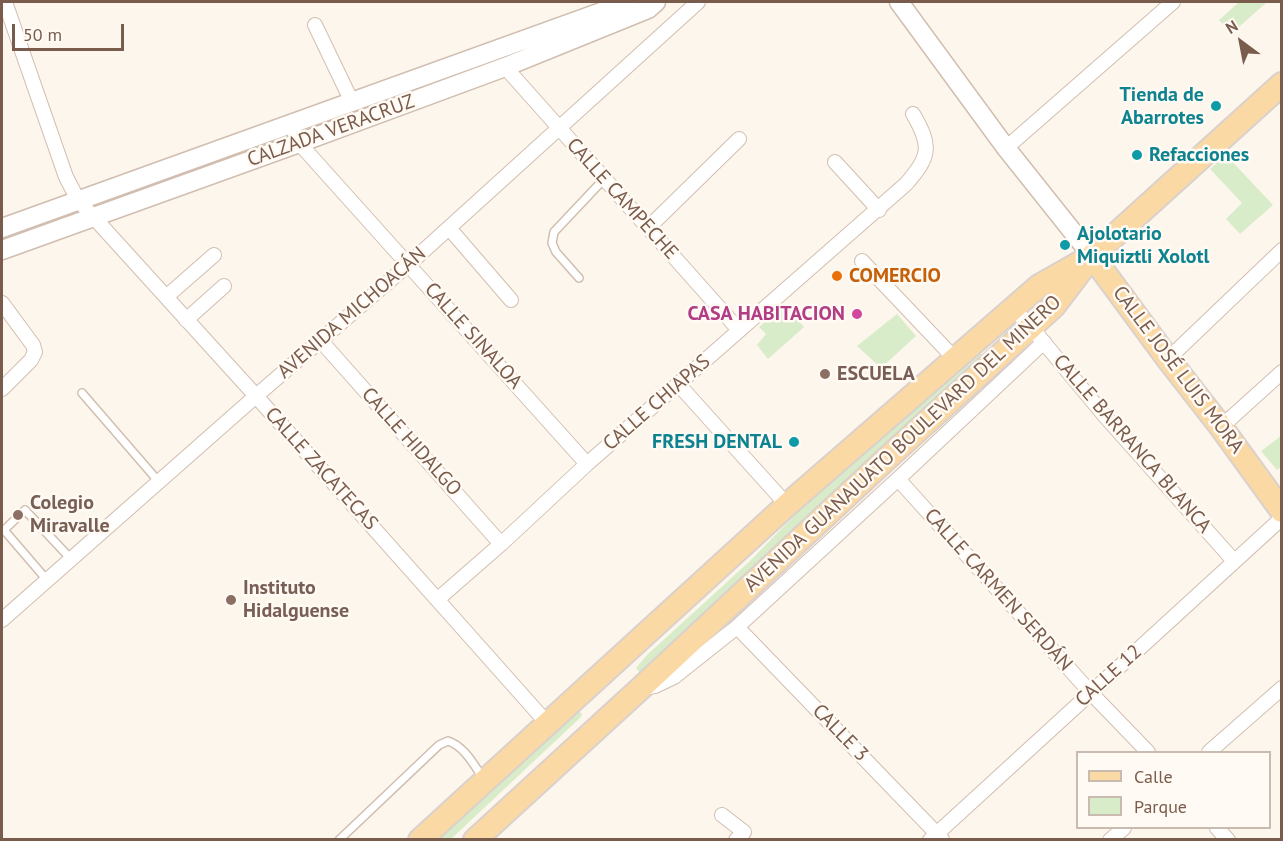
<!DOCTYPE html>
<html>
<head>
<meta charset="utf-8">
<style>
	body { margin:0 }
	#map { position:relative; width:1283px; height:841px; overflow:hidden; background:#fdf6ec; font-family:"PT Sans",sans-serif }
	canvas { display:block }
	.frame { position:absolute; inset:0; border:3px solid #7a5c4d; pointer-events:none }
	.legend { position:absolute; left:1076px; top:751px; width:195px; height:78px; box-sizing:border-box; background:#fffaf3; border:2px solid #cabbb1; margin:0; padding:8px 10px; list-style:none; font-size:18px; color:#7a5c4d }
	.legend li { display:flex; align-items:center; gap:12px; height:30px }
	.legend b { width:30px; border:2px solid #cabbb1 }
	.north { position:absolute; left:1211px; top:12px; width:60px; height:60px; -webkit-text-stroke:4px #fffaf3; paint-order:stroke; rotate:328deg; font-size:16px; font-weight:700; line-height:24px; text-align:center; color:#7a5c4d }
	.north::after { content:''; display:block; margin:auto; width:21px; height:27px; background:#7a5c4d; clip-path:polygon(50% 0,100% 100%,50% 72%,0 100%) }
	.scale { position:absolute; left:12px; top:24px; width:112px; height:27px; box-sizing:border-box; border:3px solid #7a5c4d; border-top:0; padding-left:8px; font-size:18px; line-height:21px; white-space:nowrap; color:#7a5c4d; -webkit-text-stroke:4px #fffaf3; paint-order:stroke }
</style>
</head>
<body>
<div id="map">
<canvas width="1283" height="841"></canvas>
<div class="frame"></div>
<ul class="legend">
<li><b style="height:8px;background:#fbd9a5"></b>Calle</li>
<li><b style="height:16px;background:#d8ecc9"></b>Parque</li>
</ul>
<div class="north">N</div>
<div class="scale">50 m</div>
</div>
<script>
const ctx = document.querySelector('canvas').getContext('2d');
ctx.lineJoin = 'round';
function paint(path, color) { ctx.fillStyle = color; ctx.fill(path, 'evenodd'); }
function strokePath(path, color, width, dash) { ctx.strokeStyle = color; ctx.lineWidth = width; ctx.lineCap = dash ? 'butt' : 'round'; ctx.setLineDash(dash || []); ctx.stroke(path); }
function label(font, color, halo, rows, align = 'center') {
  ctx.font = font + ' "PT Sans",sans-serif'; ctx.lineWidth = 5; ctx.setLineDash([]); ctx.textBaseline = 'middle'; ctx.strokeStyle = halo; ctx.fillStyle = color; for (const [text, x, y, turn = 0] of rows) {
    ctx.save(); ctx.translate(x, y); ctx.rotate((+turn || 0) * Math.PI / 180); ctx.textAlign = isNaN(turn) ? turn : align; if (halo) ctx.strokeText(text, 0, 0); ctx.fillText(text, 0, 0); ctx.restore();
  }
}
const green = new Path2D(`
	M 1239,2 L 1267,2 L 1231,34 L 1219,20 Z
	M 1226,155 L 1273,205 L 1240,234 L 1226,219 L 1242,203 L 1210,169 Z
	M 784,304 L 804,327 L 768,359 L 757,345 L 766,334 L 759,327 Z
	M 897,314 L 916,336 L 881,368 L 857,346 Z
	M 980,354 L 984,354 L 984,358 L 653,662 L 639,672 L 636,668 L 647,655 L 750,561 L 825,484 L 877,439 Z
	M 1281,436 L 1281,467 L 1277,470 L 1261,451 Z
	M 580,712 L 582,714 L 581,717 L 451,839 L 435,840 L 575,713 Z`);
const service = new Path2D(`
	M 579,278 L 556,252 L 552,243 L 554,232 L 604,179
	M 82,393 L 159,482
	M 47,580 L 4,530 L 25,510 L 71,559
	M 339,840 L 439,745 L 448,741 C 464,746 474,765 483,778`);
const minor = new Path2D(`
	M 5,2 L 66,177 L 78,200 L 256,396 L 547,723
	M 315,25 L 352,102
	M 505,67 L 739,330
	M 291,124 L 299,143 L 587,464
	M 1006,148 L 1173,2
	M 835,162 L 879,210
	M 449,228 L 511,300
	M 648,228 L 739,139
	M 862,261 L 956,360
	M 166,297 L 214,255
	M 2,303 L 33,345 L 35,352 L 31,360 L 2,389
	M 1014,309 L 1031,327 L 1104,415 L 1234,561
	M 186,320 L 224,286
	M 321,341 L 501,544
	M 1168,359 L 1282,250
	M 679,385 L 787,505
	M 1221,427 L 1282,372
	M 898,479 L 1091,693 L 1148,752
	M 438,599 L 501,544 L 587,464 L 906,184 C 930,157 932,146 913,114
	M 2,620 L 256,396 L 409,264 L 698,2
	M 737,627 L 942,839
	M 647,687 L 655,686 L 674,677 L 737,627 L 898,479 L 1044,342
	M 1209,752 L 1282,688
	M 722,815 L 744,832 L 736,840
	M 1217,828 L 1228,840
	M 930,840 L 1282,518
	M 1110,840 L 1124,828`);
const tertiary = new Path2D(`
	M 899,2 L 1006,148 L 1092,256
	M 2,228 L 629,2
	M 2,250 L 299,143 L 505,67 L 648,9 L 656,2`);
const primary = new Path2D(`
	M 1092,256 L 1168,359 L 1221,427 L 1282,511
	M 420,840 L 787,505 L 1039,286 L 1083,261
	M 475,840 L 642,687 L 883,462 L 1054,306 L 1092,256 L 1282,84`);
const markers = [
	[1216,106,6,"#0f9aa8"],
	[1137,155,6,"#0f9aa8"],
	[1065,245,6,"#0f9aa8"],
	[837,276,6,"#e8710a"],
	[857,314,6,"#d1479c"],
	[825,374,6,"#8d6e63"],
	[794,442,6,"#0f9aa8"],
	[18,515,6,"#8d6e63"],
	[231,600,6,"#8d6e63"]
];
const cultureNames = [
	["Tienda de",1204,95],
	["Abarrotes",1204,118],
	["Refacciones",1149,155,"left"],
	["Ajolotario",1077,234,"left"],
	["Miquiztli Xolotl",1077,257,"left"],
	["FRESH DENTAL",782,442]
];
const streetNames = [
	["CALZADA VERACRUZ",331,131,-20],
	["CALLE CAMPECHE",622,199,48],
	["AVENIDA MICHOACÁN",352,313,-41],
	["CALLE SINALOA",473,336,48],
	["CALLE JOSÉ LUIS MORA",1178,370,53],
	["CALLE CHIAPAS",657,403,-41],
	["CALLE HIDALGO",411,442,48],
	["AVENIDA GUANAJUATO BOULEVARD DEL MINERO",903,444,-43],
	["CALLE BARRANCA BLANCA",1132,444,49],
	["CALLE ZACATECAS",321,469,48],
	["CALLE CARMEN SERDÁN",998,590,48],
	["CALLE 12",1109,676,-42],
	["CALLE 3",840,733,46]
];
const foodNames = [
	["COMERCIO",849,276]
];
const hotelNames = [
	["CASA HABITACION",845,314]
];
const educationNames = [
	["ESCUELA",837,374],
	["Colegio",30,503],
	["Miravalle",30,526],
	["Instituto",243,588],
	["Hidalguense",243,611]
];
paint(green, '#d8ecc9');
strokePath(service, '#d1beb0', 10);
strokePath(minor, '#d1beb0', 16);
strokePath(tertiary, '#d1beb0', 21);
strokePath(primary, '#dad1cd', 26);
strokePath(service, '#fff', 7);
strokePath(minor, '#fff', 14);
strokePath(tertiary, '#fff', 18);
strokePath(primary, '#fbd9a5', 22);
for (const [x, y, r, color] of markers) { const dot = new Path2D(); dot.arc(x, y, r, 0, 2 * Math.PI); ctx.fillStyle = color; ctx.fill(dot); strokePath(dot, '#fffaf3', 2); }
label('bold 20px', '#0d838f', '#fffaf3', cultureNames, 'right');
label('20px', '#7a5c4d', '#fffaf3', streetNames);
label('bold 20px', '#c56008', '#fffaf3', foodNames, 'left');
label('bold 20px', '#b23c85', '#fffaf3', hotelNames, 'right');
label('bold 20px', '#785e54', '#fffaf3', educationNames, 'left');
</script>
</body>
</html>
